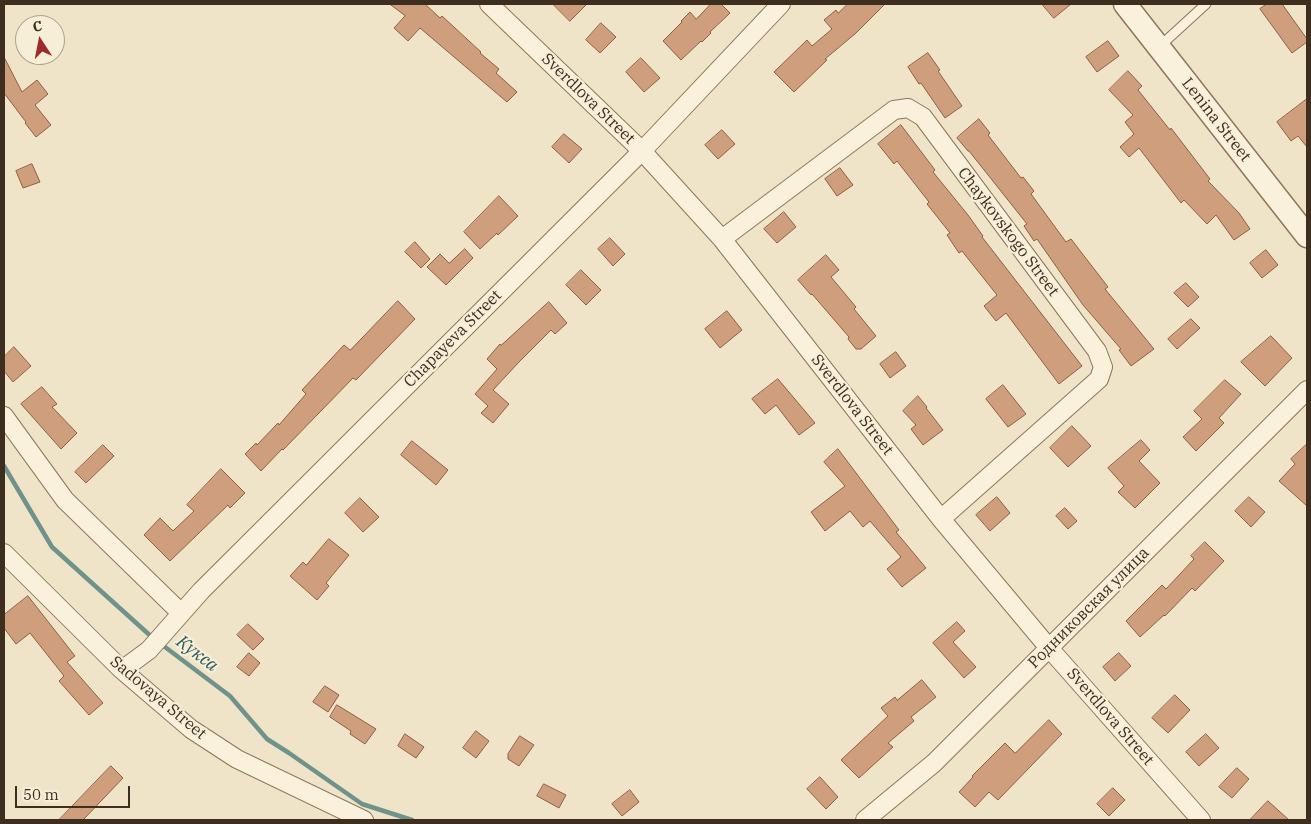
<!DOCTYPE html>
<html>
<head>
<meta charset="utf-8">
<style>
	body { margin:0 }
	#map { position:relative; width:1311px; height:824px; overflow:hidden; background:#f0e4c8; font-family:"IBM Plex Serif",serif }
	canvas { display:block }
	.frame { position:absolute; inset:0; border:5px solid #3d2e20; pointer-events:none }
	.north { position:absolute; left:15px; top:15px; width:50px; height:50px; box-sizing:border-box; background:#f7eed8; border:1px solid #ada18e; border-radius:50%; rotate:349deg; font-size:14px; font-weight:700; line-height:20px; text-align:center; color:#3d2e20 }
	.north::after { content:''; display:block; margin:auto; width:18px; height:22px; background:#9e2a2b; clip-path:polygon(50% 0,100% 100%,50% 72%,0 100%) }
	.scale { position:absolute; left:15px; top:786px; width:115px; height:22px; box-sizing:border-box; border:2px solid #3d2e20; border-top:0; padding-left:6px; font-size:15px; line-height:18px; white-space:nowrap; color:#3d2e20; -webkit-text-stroke:4px #f7eed8; paint-order:stroke }
</style>
</head>
<body>
<div id="map">
<canvas width="1311" height="824"></canvas>
<div class="frame"></div>
<div class="north">С</div>
<div class="scale">50 m</div>
</div>
<script>
const ctx = document.querySelector('canvas').getContext('2d');
ctx.lineJoin = 'round';
function strokePath(path, color, width, dash) { ctx.strokeStyle = color; ctx.lineWidth = width; ctx.lineCap = dash ? 'butt' : 'round'; ctx.setLineDash(dash || []); ctx.stroke(path); }
function paint(path, color) { ctx.fillStyle = color; ctx.fill(path, 'evenodd'); }
function label(font, color, halo, rows, align = 'center') {
  ctx.font = font + ' "IBM Plex Serif",serif'; ctx.lineWidth = 4.5; ctx.setLineDash([]); ctx.textBaseline = 'middle'; ctx.strokeStyle = halo; ctx.fillStyle = color; for (const [text, x, y, turn = 0] of rows) {
    ctx.save(); ctx.translate(x, y); ctx.rotate((+turn || 0) * Math.PI / 180); ctx.textAlign = isNaN(turn) ? turn : align; if (halo) ctx.strokeText(text, 0, 0); ctx.fillText(text, 0, 0); ctx.restore();
  }
}
const stream = new Path2D(`
	M 4,466 L 52,547 L 154,639
	M 161,644 L 230,696 L 267,739 L 289,753 L 362,804 L 412,820`);
const building = new Path2D(`
	M 390,4 L 425,4 L 440,18 L 442,16 L 481,52 L 480,53 L 499,69 L 496,73 L 517,92 L 507,102 L 420,28 L 408,41 L 394,28 L 405,16 Z
	M 553,4 L 587,4 L 570,21 Z
	M 711,4 L 721,4 L 730,13 L 710,32 L 711,33 L 702,42 L 701,41 L 681,60 L 663,41 L 682,22 L 681,21 L 690,12 L 696,19 Z
	M 848,4 L 885,4 L 856,33 L 825,59 L 827,60 L 794,92 L 774,72 L 807,40 L 812,46 L 832,29 L 824,20 L 836,10 L 838,13 Z
	M 1042,4 L 1071,4 L 1054,18 Z
	M 1267,4 L 1282,4 L 1307,39 L 1307,42 L 1292,53 L 1260,9 Z
	M 601,23 L 616,37 L 600,53 L 586,40 Z
	M 1108,41 L 1119,56 L 1097,72 L 1086,57 Z
	M 928,53 L 940,70 L 938,71 L 962,106 L 945,118 L 921,83 L 919,84 L 908,67 Z
	M 4,57 L 22,92 L 37,80 L 48,94 L 35,105 L 51,125 L 36,137 L 25,123 L 26,122 L 4,93 Z
	M 641,58 L 660,78 L 644,92 L 626,72 Z
	M 1128,71 L 1142,86 L 1138,90 L 1170,130 L 1171,128 L 1210,179 L 1208,181 L 1239,213 L 1250,229 L 1234,240 L 1216,215 L 1207,224 L 1184,200 L 1181,203 L 1139,148 L 1129,157 L 1120,147 L 1134,134 L 1125,122 L 1133,115 L 1109,90 Z
	M 1307,99 L 1307,147 L 1298,136 L 1291,141 L 1277,122 Z
	M 979,119 L 990,133 L 988,135 L 1021,178 L 1023,177 L 1034,191 L 1031,194 L 1066,242 L 1071,239 L 1108,287 L 1105,289 L 1154,349 L 1131,366 L 1119,350 L 1121,349 L 1083,305 L 1037,239 L 1034,241 L 1024,226 L 1027,224 L 969,151 L 968,151 L 957,138 Z
	M 901,125 L 935,170 L 933,172 L 968,215 L 983,236 L 982,237 L 1082,366 L 1059,384 L 1006,313 L 996,321 L 984,306 L 997,295 L 962,251 L 959,253 L 947,235 L 950,233 L 927,204 L 929,202 L 897,161 L 894,164 L 878,144 Z
	M 722,130 L 735,144 L 718,159 L 705,145 Z
	M 564,134 L 582,149 L 569,163 L 552,147 Z
	M 32,164 L 40,182 L 23,188 L 16,171 Z
	M 840,168 L 853,185 L 837,196 L 825,179 Z
	M 499,196 L 518,216 L 498,235 L 497,233 L 480,249 L 464,232 Z
	M 784,212 L 796,227 L 777,243 L 764,229 Z
	M 610,238 L 625,254 L 613,266 L 598,249 Z
	M 415,242 L 430,259 L 421,268 L 405,252 Z
	M 465,249 L 473,258 L 446,285 L 427,267 L 440,254 L 449,263 Z
	M 1266,250 L 1278,265 L 1262,278 L 1250,263 Z
	M 826,255 L 839,270 L 831,277 L 856,307 L 854,309 L 876,336 L 861,349 L 856,349 L 848,339 L 849,337 L 812,294 L 811,295 L 798,280 Z
	M 581,270 L 601,290 L 586,305 L 566,285 Z
	M 1186,283 L 1199,297 L 1188,307 L 1174,293 Z
	M 398,301 L 415,319 L 356,380 L 353,378 L 283,450 L 282,449 L 261,471 L 245,454 L 256,443 L 257,445 L 278,423 L 279,425 L 306,394 L 302,390 L 344,345 L 350,350 Z
	M 549,302 L 567,323 L 555,334 L 551,330 L 519,362 L 493,390 L 509,404 L 493,423 L 481,413 L 488,406 L 475,394 L 497,369 L 487,359 L 500,344 L 501,345 Z
	M 727,311 L 742,330 L 720,348 L 705,329 Z
	M 1191,319 L 1200,328 L 1177,349 L 1168,339 Z
	M 1271,336 L 1292,358 L 1265,386 L 1241,362 Z
	M 14,347 L 31,366 L 13,382 L 4,371 L 4,357 Z
	M 896,352 L 906,366 L 890,378 L 880,364 Z
	M 778,379 L 815,423 L 799,435 L 776,405 L 765,414 L 752,399 Z
	M 1225,380 L 1241,394 L 1219,418 L 1224,423 L 1196,451 L 1183,437 L 1202,419 L 1194,411 Z
	M 1003,385 L 1026,414 L 1008,427 L 986,399 Z
	M 42,387 L 57,404 L 52,407 L 77,433 L 61,449 L 21,404 Z
	M 918,396 L 927,407 L 926,408 L 943,430 L 923,445 L 911,429 L 916,425 L 903,411 Z
	M 1072,426 L 1091,446 L 1068,467 L 1050,448 Z
	M 1141,440 L 1150,450 L 1139,461 L 1160,483 L 1135,508 L 1118,492 L 1124,486 L 1108,468 Z
	M 412,441 L 448,470 L 436,485 L 401,455 Z
	M 1307,444 L 1307,506 L 1279,481 L 1295,464 L 1291,459 Z
	M 103,445 L 114,456 L 86,483 L 75,472 Z
	M 838,449 L 899,530 L 896,532 L 926,568 L 902,587 L 887,569 L 901,557 L 870,521 L 863,527 L 850,511 L 825,531 L 811,512 L 845,486 L 824,462 Z
	M 221,469 L 245,493 L 230,508 L 228,505 L 170,561 L 144,535 L 160,518 L 173,531 L 194,511 L 187,505 Z
	M 997,497 L 1010,513 L 990,531 L 976,515 Z
	M 1249,497 L 1265,512 L 1251,527 L 1235,511 Z
	M 360,498 L 379,517 L 363,532 L 345,513 Z
	M 1065,508 L 1077,521 L 1068,529 L 1056,516 Z
	M 329,539 L 349,555 L 326,583 L 329,586 L 317,600 L 290,576 L 303,562 L 306,565 Z
	M 1205,542 L 1224,561 L 1195,591 L 1192,588 L 1165,616 L 1164,615 L 1140,637 L 1126,621 L 1162,585 L 1166,589 L 1194,559 L 1191,556 Z
	M 28,596 L 75,656 L 67,662 L 103,703 L 89,715 L 59,681 L 64,676 L 30,633 L 16,644 L 4,628 L 4,615 Z
	M 957,622 L 965,631 L 953,642 L 976,667 L 964,678 L 933,643 Z
	M 248,624 L 264,639 L 253,650 L 237,635 Z
	M 249,653 L 260,663 L 249,676 L 237,667 Z
	M 1119,653 L 1131,666 L 1115,681 L 1103,667 Z
	M 922,680 L 936,697 L 911,717 L 914,721 L 888,743 L 893,747 L 859,778 L 841,760 L 888,716 L 881,708 L 895,697 L 897,700 Z
	M 325,686 L 339,695 L 328,712 L 313,702 Z
	M 1175,695 L 1190,710 L 1168,733 L 1152,718 Z
	M 337,705 L 376,729 L 365,744 L 350,734 L 351,731 L 330,717 Z
	M 1049,720 L 1062,734 L 998,800 L 989,792 L 975,807 L 959,792 L 973,777 L 972,776 L 1005,743 L 1015,753 Z
	M 476,731 L 489,741 L 476,758 L 463,748 Z
	M 405,734 L 424,747 L 416,758 L 398,746 Z
	M 1206,734 L 1219,748 L 1199,766 L 1186,752 Z
	M 520,736 L 534,745 L 519,766 L 508,759 L 508,754 Z
	M 111,766 L 123,778 L 83,820 L 59,820 Z
	M 1237,768 L 1249,779 L 1232,798 L 1219,787 Z
	M 820,777 L 838,797 L 826,809 L 807,789 Z
	M 544,784 L 566,795 L 559,808 L 537,796 Z
	M 1113,788 L 1125,800 L 1109,816 L 1097,804 Z
	M 630,790 L 639,802 L 622,816 L 612,804 Z
	M 1268,801 L 1289,820 L 1250,820 Z`);
const service = new Path2D(`
	M 1159,47 L 1206,4`);
const minor = new Path2D(`
	M 489,4 L 642,151 L 722,239 L 941,519 L 1049,648 L 1201,820
	M 722,239 L 894,110 L 908,108 L 923,117 L 1097,351 L 1103,367 L 1099,379 L 941,519
	M 4,416 L 65,500 L 181,613
	M 4,553 L 122,670 L 191,729 L 237,759 L 364,820
	M 122,670 L 149,650 L 201,591 L 642,151 L 781,4
	M 865,820 L 934,763 L 1307,390`);
const tertiary = new Path2D(`
	M 1125,4 L 1307,236`);
const streetNames = [
	["Sverdlova Street",588,99,44],
	["Lenina Street",1216,120,52],
	["Chaykovskogo Street",1008,232,53],
	["Chapayeva Street",453,339,-45],
	["Sverdlova Street",852,405,52],
	["Родниковская улица",1089,608,-45],
	["Sadovaya Street",158,698,40],
	["Sverdlova Street",1110,717,49]
];
const waterNames = [
	["Кукса",197,654,37]
];
strokePath(stream, '#6f938a', 4.5);
paint(building, '#cf9f7d');
strokePath(building, '#8d5f41', 1);
strokePath(service, '#8d765c', 11);
strokePath(minor, '#8d765c', 20);
strokePath(tertiary, '#8d765c', 25);
strokePath(service, '#faf1dc', 9);
strokePath(minor, '#faf1dc', 18);
strokePath(tertiary, '#faf1dc', 22);
label('16px', '#3d2e20', '#f7eed8', streetNames);
label('italic 18px', '#2f5d5a', '#f7eed8', waterNames);
</script>
</body>
</html>
